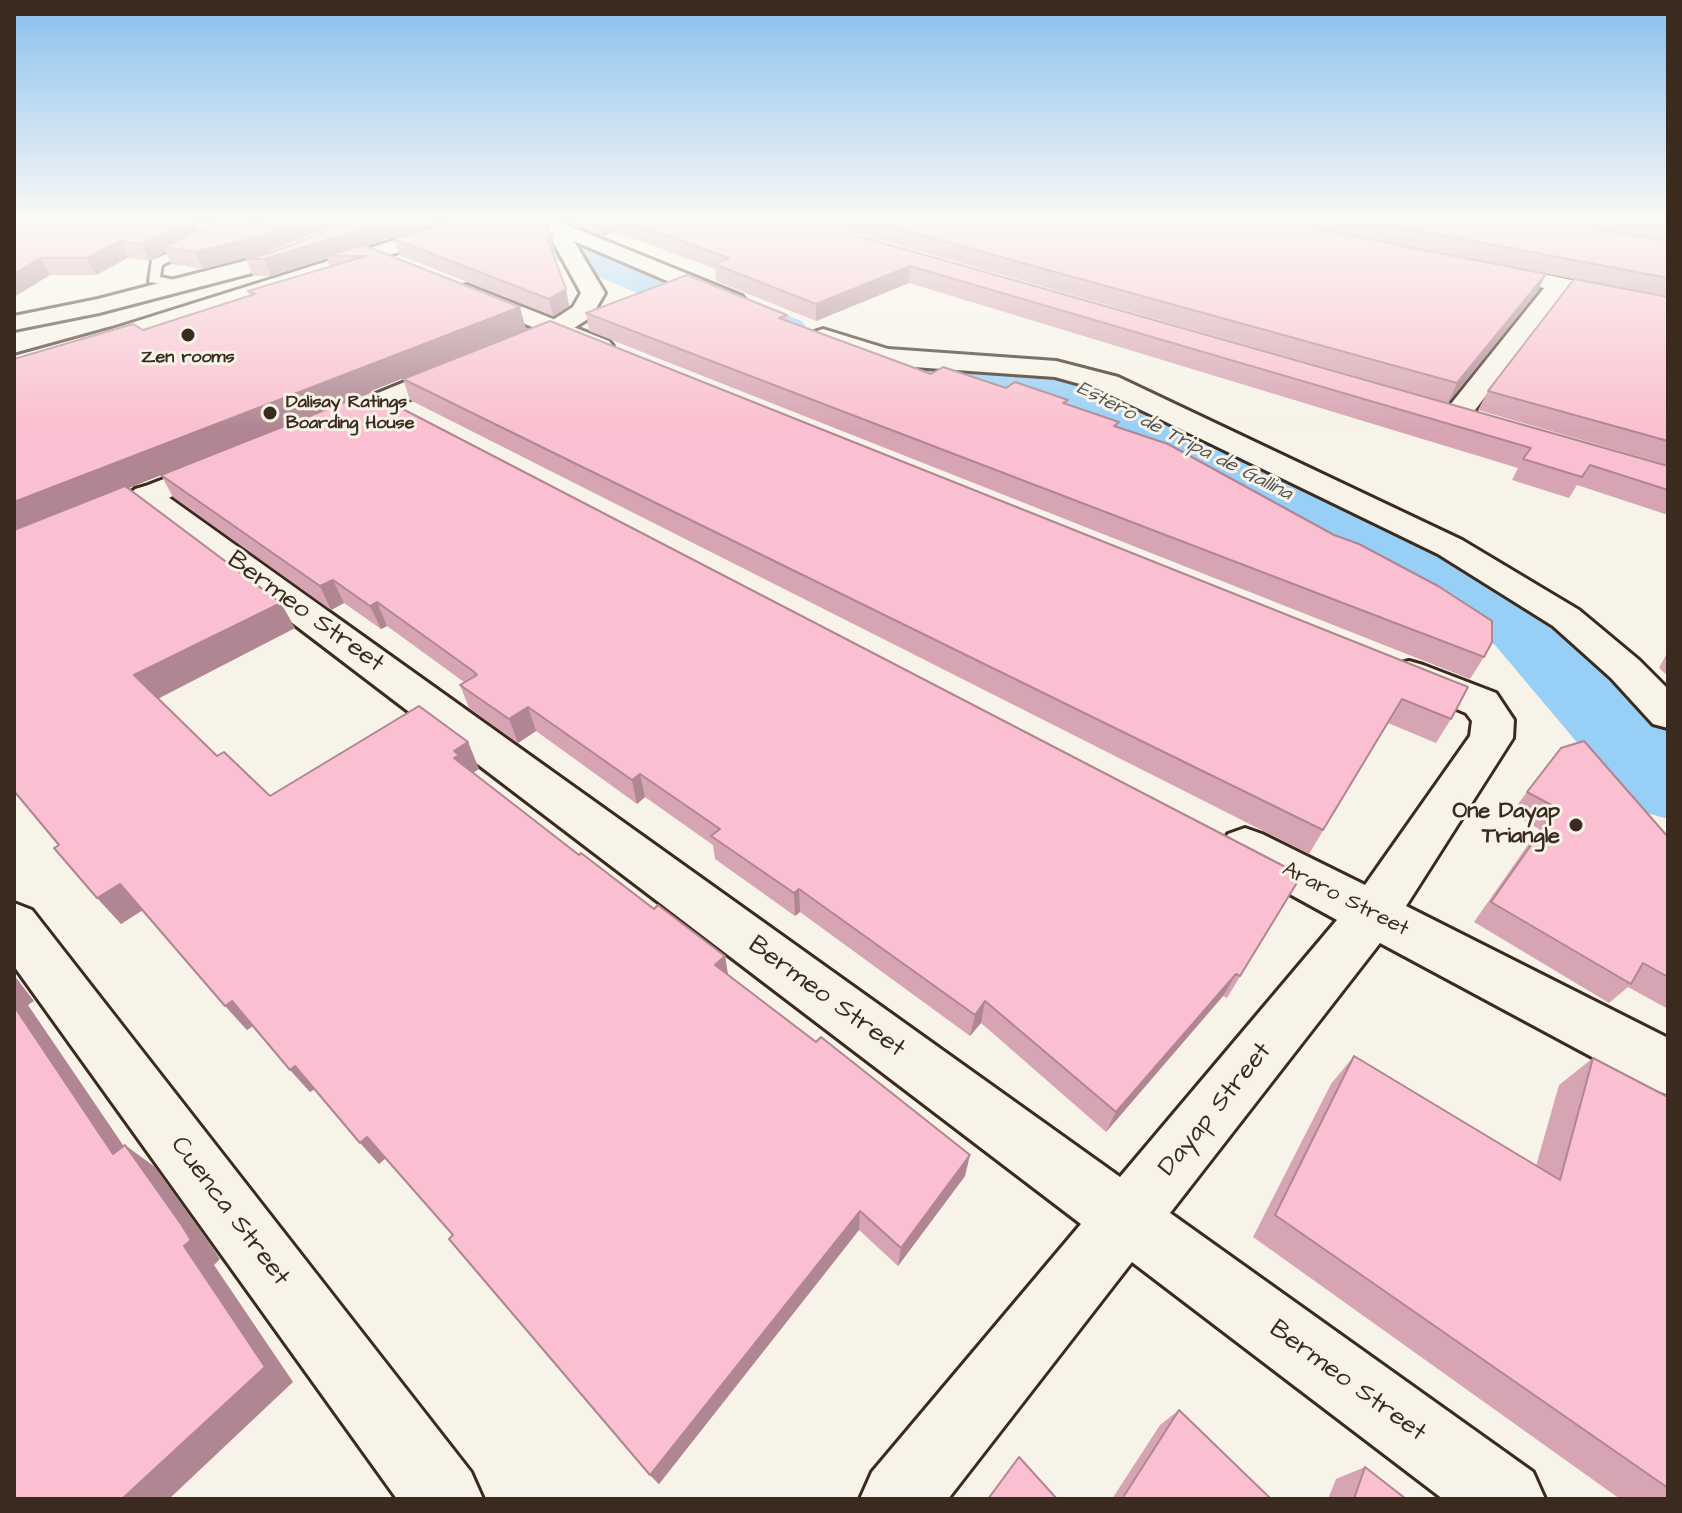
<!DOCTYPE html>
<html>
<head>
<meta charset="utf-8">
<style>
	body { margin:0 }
	#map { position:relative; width:1682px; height:1513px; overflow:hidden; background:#f7f3e8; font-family:"Architects Daughter",sans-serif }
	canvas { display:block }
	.frame { position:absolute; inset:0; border:16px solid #3b2a1e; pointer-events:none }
</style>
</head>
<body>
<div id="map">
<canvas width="1682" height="1513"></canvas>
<div class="frame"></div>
</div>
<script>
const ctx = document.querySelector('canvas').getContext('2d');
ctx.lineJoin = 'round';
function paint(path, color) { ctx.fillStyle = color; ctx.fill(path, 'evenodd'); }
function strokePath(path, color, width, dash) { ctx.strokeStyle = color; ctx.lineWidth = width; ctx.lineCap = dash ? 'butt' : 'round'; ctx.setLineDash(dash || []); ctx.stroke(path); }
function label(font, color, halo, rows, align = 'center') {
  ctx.font = font + ' "Architects Daughter",sans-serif'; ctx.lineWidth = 6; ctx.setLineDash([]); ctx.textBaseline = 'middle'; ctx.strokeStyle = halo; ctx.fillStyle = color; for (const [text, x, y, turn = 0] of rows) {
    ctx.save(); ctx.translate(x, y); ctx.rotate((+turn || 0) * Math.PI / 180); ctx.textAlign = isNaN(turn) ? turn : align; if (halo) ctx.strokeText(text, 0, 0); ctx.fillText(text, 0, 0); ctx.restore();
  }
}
const river = new Path2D(`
	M 460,218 L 531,218 L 802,321 L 810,333 L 802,345 L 783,349 L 764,345 L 494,234 L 467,227 Z
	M 917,349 L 1046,357 L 1067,363 L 1136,389 L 1276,459 L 1553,609 L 1668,723 L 1668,819 L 1633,809 L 1495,645 L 1228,487 L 1092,415 L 1036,392 L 917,383 L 897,378 L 888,366 L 897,354 Z`);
const service = new Path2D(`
	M 197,241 L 201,242 L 201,246 L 162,265 L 160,277 L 185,282 L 185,288 L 149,282 L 152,260 Z`);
const minor = new Path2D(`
	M 138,220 L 267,226 L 277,232 L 267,238 L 131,230 L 128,226 L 131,222 Z
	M 555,220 L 742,296 L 746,301 L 742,306 L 726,306 L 548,230 L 545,226 L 548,222 Z
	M 1485,262 L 1668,300 L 1668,314 L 1564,292 L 1466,422 L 1456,425 L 1446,422 L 1442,416 L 1446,410 L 1544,288 L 1477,274 L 1474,269 L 1477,264 Z
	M 467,285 L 609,341 L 613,346 L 609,351 L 591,351 L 459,297 L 455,292 L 459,287 Z
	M 823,329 L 888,349 L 1056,361 L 1118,377 L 1462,540 L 1579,610 L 1639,660 L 1668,689 L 1668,728 L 1653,724 L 1611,678 L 1553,626 L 1438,554 L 1098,389 L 1055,377 L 885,365 L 814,342 L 810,337 L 814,332 Z
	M 146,486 L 157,489 L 1120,1177 L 1337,920 L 1228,860 L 1221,847 L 1228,834 L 1245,828 L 1262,834 L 1365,885 L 1470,736 L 1472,721 L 1466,713 L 1395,683 L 1389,674 L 1395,665 L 1409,661 L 1423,665 L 1496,693 L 1514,720 L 1513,738 L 1406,906 L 1668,1038 L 1668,1095 L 1648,1087 L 1380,943 L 1170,1213 L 1533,1472 L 1545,1499 L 1443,1499 L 1132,1262 L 948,1499 L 860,1499 L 872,1472 L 1081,1224 L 135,503 L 130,496 L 135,489 Z
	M 14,903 L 32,910 L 471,1472 L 483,1499 L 397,1499 L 14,966 Z`);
const tertiary = new Path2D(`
	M 540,218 L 560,218 L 605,293 L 591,317 L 566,333 L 342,428 L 332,431 L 322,428 L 318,422 L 322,416 L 548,323 L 573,307 L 581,293 Z
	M 223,456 L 234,458 L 238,465 L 234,472 L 14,559 L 14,537 Z`);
const secondary = new Path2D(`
	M 271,254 L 282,261 L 279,266 L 99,313 L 14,330 L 14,316 L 98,299 Z`);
const primary = new Path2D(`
	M 465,218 L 495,218 L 492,222 L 130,339 L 14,372 L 14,356 L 112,329 Z`);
const wall = new Path2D(`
	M 14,218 L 197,232 L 260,225 L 262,223 L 205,218 L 351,218 L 267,252 L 203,269 L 171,264 L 166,252 L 149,261 L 128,258 L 96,275 L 50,275 L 14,297 Z
	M 358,218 L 455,218 L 366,246 L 526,329 L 217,453 L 1298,881 L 1227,998 L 1223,996 L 1106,1132 L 981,1023 L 970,1036 L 800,912 L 795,916 L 715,859 L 713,845 L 645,797 L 637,804 L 536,731 L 518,743 L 469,708 L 460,685 L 464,682 L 387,626 L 381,629 L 344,603 L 331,610 L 173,497 L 161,475 L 128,488 L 295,628 L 158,699 L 217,756 L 270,796 L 468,742 L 479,769 L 472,773 L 579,855 L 654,909 L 725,956 L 728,975 L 965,1176 L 898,1266 L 859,1230 L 659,1484 L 650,1475 L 453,1235 L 385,1158 L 379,1164 L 314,1089 L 310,1092 L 253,1026 L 247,1030 L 142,910 L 121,924 L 59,845 L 143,330 L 251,296 L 248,291 L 330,267 L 327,258 L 271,276 L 253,276 L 246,259 L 273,252 Z
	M 563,218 L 795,218 L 1668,466 L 1668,515 L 1577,485 L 1569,498 L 1512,480 L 1518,468 L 909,283 L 816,321 L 716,281 L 715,269 L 616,232 L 603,236 L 565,221 Z
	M 804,218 L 1261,218 L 1546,274 L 1538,291 L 1448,403 Z
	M 1268,218 L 1668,218 L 1668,465 L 1478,410 L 1488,391 L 1588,282 Z
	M 552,236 L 555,252 L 553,253 L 566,289 L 569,306 L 553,316 L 399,255 L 394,239 Z
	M 586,313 L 787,315 L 788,322 L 931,374 L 1068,400 L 1067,404 L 1118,427 L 1484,657 L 1470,679 L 589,331 Z
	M 550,321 L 1451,719 L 1436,743 L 1388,723 L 1309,854 L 410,400 L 403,379 Z
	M 1668,651 L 1668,676 L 1659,668 Z
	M 1561,748 L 1668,837 L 1668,1009 L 1628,987 L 1609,1003 L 1474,922 L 1539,829 L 1511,813 Z
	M 1354,1056 L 1536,1166 L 1559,1085 L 1593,1058 L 1668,1097 L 1668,1499 L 1620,1499 L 1253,1237 L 1331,1084 Z
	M 1179,1410 L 1271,1499 L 1112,1499 L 1160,1425 Z
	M 1365,1467 L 1406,1499 L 1328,1499 L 1336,1479 Z`);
const shadedWall = new Path2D(`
	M 306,218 L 351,218 L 267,252 L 203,269 L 195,252 Z
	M 400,218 L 455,218 L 333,256 L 327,256 L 327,258 L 271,276 L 264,259 Z
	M 608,218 L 614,218 L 616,232 L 603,236 L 601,220 Z
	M 192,220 L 199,236 L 163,247 L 166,252 L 149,261 L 141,244 Z
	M 552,236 L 555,252 L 550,254 L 547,238 Z
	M 120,241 L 128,258 L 96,275 L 87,258 Z
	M 40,258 L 50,275 L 14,297 L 14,274 Z
	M 910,266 L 909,283 L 816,321 L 816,304 Z
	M 1546,274 L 1538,291 L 1448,403 L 1457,383 Z
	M 566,289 L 569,306 L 553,316 L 549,299 Z
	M 520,307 L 526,329 L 14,534 L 14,502 Z
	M 333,580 L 344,603 L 331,610 L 320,586 Z
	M 377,602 L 387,626 L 381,629 L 370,606 Z
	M 281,603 L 295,628 L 153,701 L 134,675 Z
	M 528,707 L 536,731 L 518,743 L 509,719 Z
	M 468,742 L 479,769 L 468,776 L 454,758 L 454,751 Z
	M 640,774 L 645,797 L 637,804 L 632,780 Z
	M 120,884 L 143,910 L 121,924 L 97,898 Z
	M 799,889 L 800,912 L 795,916 L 794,893 Z
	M 725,956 L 729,981 L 715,965 Z
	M 1236,974 L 1223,996 L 1106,1132 L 1116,1112 Z
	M 14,975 L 34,1001 L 28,1005 L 144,1176 L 113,1154 L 14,1006 Z
	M 232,1001 L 254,1025 L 247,1030 L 225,1006 Z
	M 985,1001 L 981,1023 L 970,1036 L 975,1015 Z
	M 295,1066 L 315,1089 L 310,1092 L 290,1070 Z
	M 367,1137 L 386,1158 L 379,1164 L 360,1143 Z
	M 125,1145 L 155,1167 L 210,1244 L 220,1259 L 214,1265 L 293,1382 L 169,1499 L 122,1499 L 184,1246 Z
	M 970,1155 L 965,1176 L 898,1266 L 901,1248 Z
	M 860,1211 L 859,1230 L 659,1484 L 650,1475 Z`);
const building = new Path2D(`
	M 14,218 L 91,218 L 192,220 L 141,244 L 120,241 L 87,258 L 40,258 L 14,274 Z
	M 270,218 L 306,218 L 261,236 L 195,252 L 163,247 L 220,221 L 260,225 Z
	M 358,218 L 400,218 L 264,259 L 246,259 L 273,252 Z
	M 461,218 L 542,218 L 552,236 L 547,238 L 566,289 L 549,299 L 394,239 Z
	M 618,218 L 795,218 L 1668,466 L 1668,490 L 1590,465 L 1582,477 L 1523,459 L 1531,448 L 910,266 L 816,304 L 714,264 L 729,258 Z
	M 860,218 L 1261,218 L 1546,274 L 1457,383 Z
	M 1353,218 L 1530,218 L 1668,241 L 1668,278 Z
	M 1631,218 L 1668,218 L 1668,224 Z
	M 363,245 L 520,307 L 14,502 L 14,359 L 133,324 L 143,330 L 255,294 L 248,291 L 366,256 L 327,256 Z
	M 687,275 L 787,315 L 779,318 L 931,374 L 943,367 L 1006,388 L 1015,382 L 1068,400 L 1063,403 L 1119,422 L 1114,426 L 1168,444 L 1334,535 L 1359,544 L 1438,586 L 1492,621 L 1492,642 L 1484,657 L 586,313 Z
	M 1574,279 L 1668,297 L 1668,441 L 1488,391 Z
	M 550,321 L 1468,687 L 1451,719 L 1402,699 L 1323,830 L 403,379 Z
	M 370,392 L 1297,873 L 1294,878 L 1298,881 L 1240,976 L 1236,974 L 1116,1112 L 985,1001 L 975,1015 L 799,889 L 794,893 L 711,836 L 720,829 L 640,774 L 632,780 L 528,707 L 509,719 L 460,685 L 477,675 L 473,671 L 377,602 L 370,606 L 333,580 L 320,586 L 161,475 Z
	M 125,486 L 281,603 L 134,675 L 217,756 L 224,752 L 270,796 L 419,706 L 468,742 L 454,751 L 459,755 L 454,758 L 579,855 L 581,853 L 654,909 L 658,905 L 725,956 L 715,965 L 816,1042 L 821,1037 L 970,1155 L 901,1248 L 860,1211 L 650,1475 L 449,1239 L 453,1235 L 367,1137 L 360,1143 L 295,1066 L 290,1070 L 232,1001 L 225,1006 L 120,884 L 97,898 L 54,848 L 59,845 L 14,791 L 14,530 Z
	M 1584,741 L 1668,837 L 1668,977 L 1643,963 L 1631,984 L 1491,902 L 1557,808 L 1527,792 L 1561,748 Z
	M 14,1006 L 113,1154 L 125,1145 L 181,1224 L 191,1240 L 184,1246 L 265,1367 L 122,1499 L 14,1499 Z
	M 1354,1056 L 1560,1180 L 1593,1058 L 1668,1097 L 1668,1488 L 1275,1215 Z
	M 1179,1410 L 1271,1499 L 1122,1499 Z
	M 1019,1457 L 1057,1499 L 988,1499 Z
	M 1365,1467 L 1406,1499 L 1354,1499 Z`);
const markers = [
	[188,335,8,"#3b2a1e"],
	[270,413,8,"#3b2a1e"],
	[1576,825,8,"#3b2a1e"]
];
const farPoinames = [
	["Zen rooms",188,358],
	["Dalisay Ratings",286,403,"left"],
	["Boarding House",286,424,"left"]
];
const farWaternames = [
	["Estero de Tripa de Gallina",1184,442,27]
];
const poiNames = [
	["One Dayap",1560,812],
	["Triangle",1560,837]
];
const streetNames = [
	["Araro Street",1345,900,27]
];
const nearStreetnames = [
	["Bermeo Street",305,613,36],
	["Bermeo Street",826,998,36],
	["Dayap Street",1216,1110,-51],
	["Cuenca Street",229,1212,53],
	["Bermeo Street",1347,1382,36]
];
paint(river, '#98cff7');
strokePath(service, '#3b2a1e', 6);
strokePath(minor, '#3b2a1e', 6);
strokePath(tertiary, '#3b2a1e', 6);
strokePath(secondary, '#3b2a1e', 6);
strokePath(primary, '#3b2a1e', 6);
paint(service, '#f7f3e8');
paint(minor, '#f7f3e8');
paint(tertiary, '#f7f3e8');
paint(secondary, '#f7f3e8');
paint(primary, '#f7f3e8');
paint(wall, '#d7a4b3');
paint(shadedWall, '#af8692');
paint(building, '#fabfd0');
strokePath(building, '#af8692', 2);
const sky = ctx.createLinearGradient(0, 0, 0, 430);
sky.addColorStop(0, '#88bfee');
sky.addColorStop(0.51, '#fbfaf5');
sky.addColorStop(1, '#fbfaf500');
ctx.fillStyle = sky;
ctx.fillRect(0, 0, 1682, 430);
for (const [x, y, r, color] of markers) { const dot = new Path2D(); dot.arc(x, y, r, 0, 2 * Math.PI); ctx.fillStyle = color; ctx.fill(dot); strokePath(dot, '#f7f3e8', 3); }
label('bold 18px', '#3b2a1e', '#f7f3e8', farPoinames);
label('italic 20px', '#525354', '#f7f3e8', farWaternames);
label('bold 22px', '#3b2a1e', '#f7f3e8', poiNames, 'right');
label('22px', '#3b2a1e', '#f7f3e8', streetNames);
label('26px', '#3b2a1e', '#f7f3e8', nearStreetnames);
</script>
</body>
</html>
